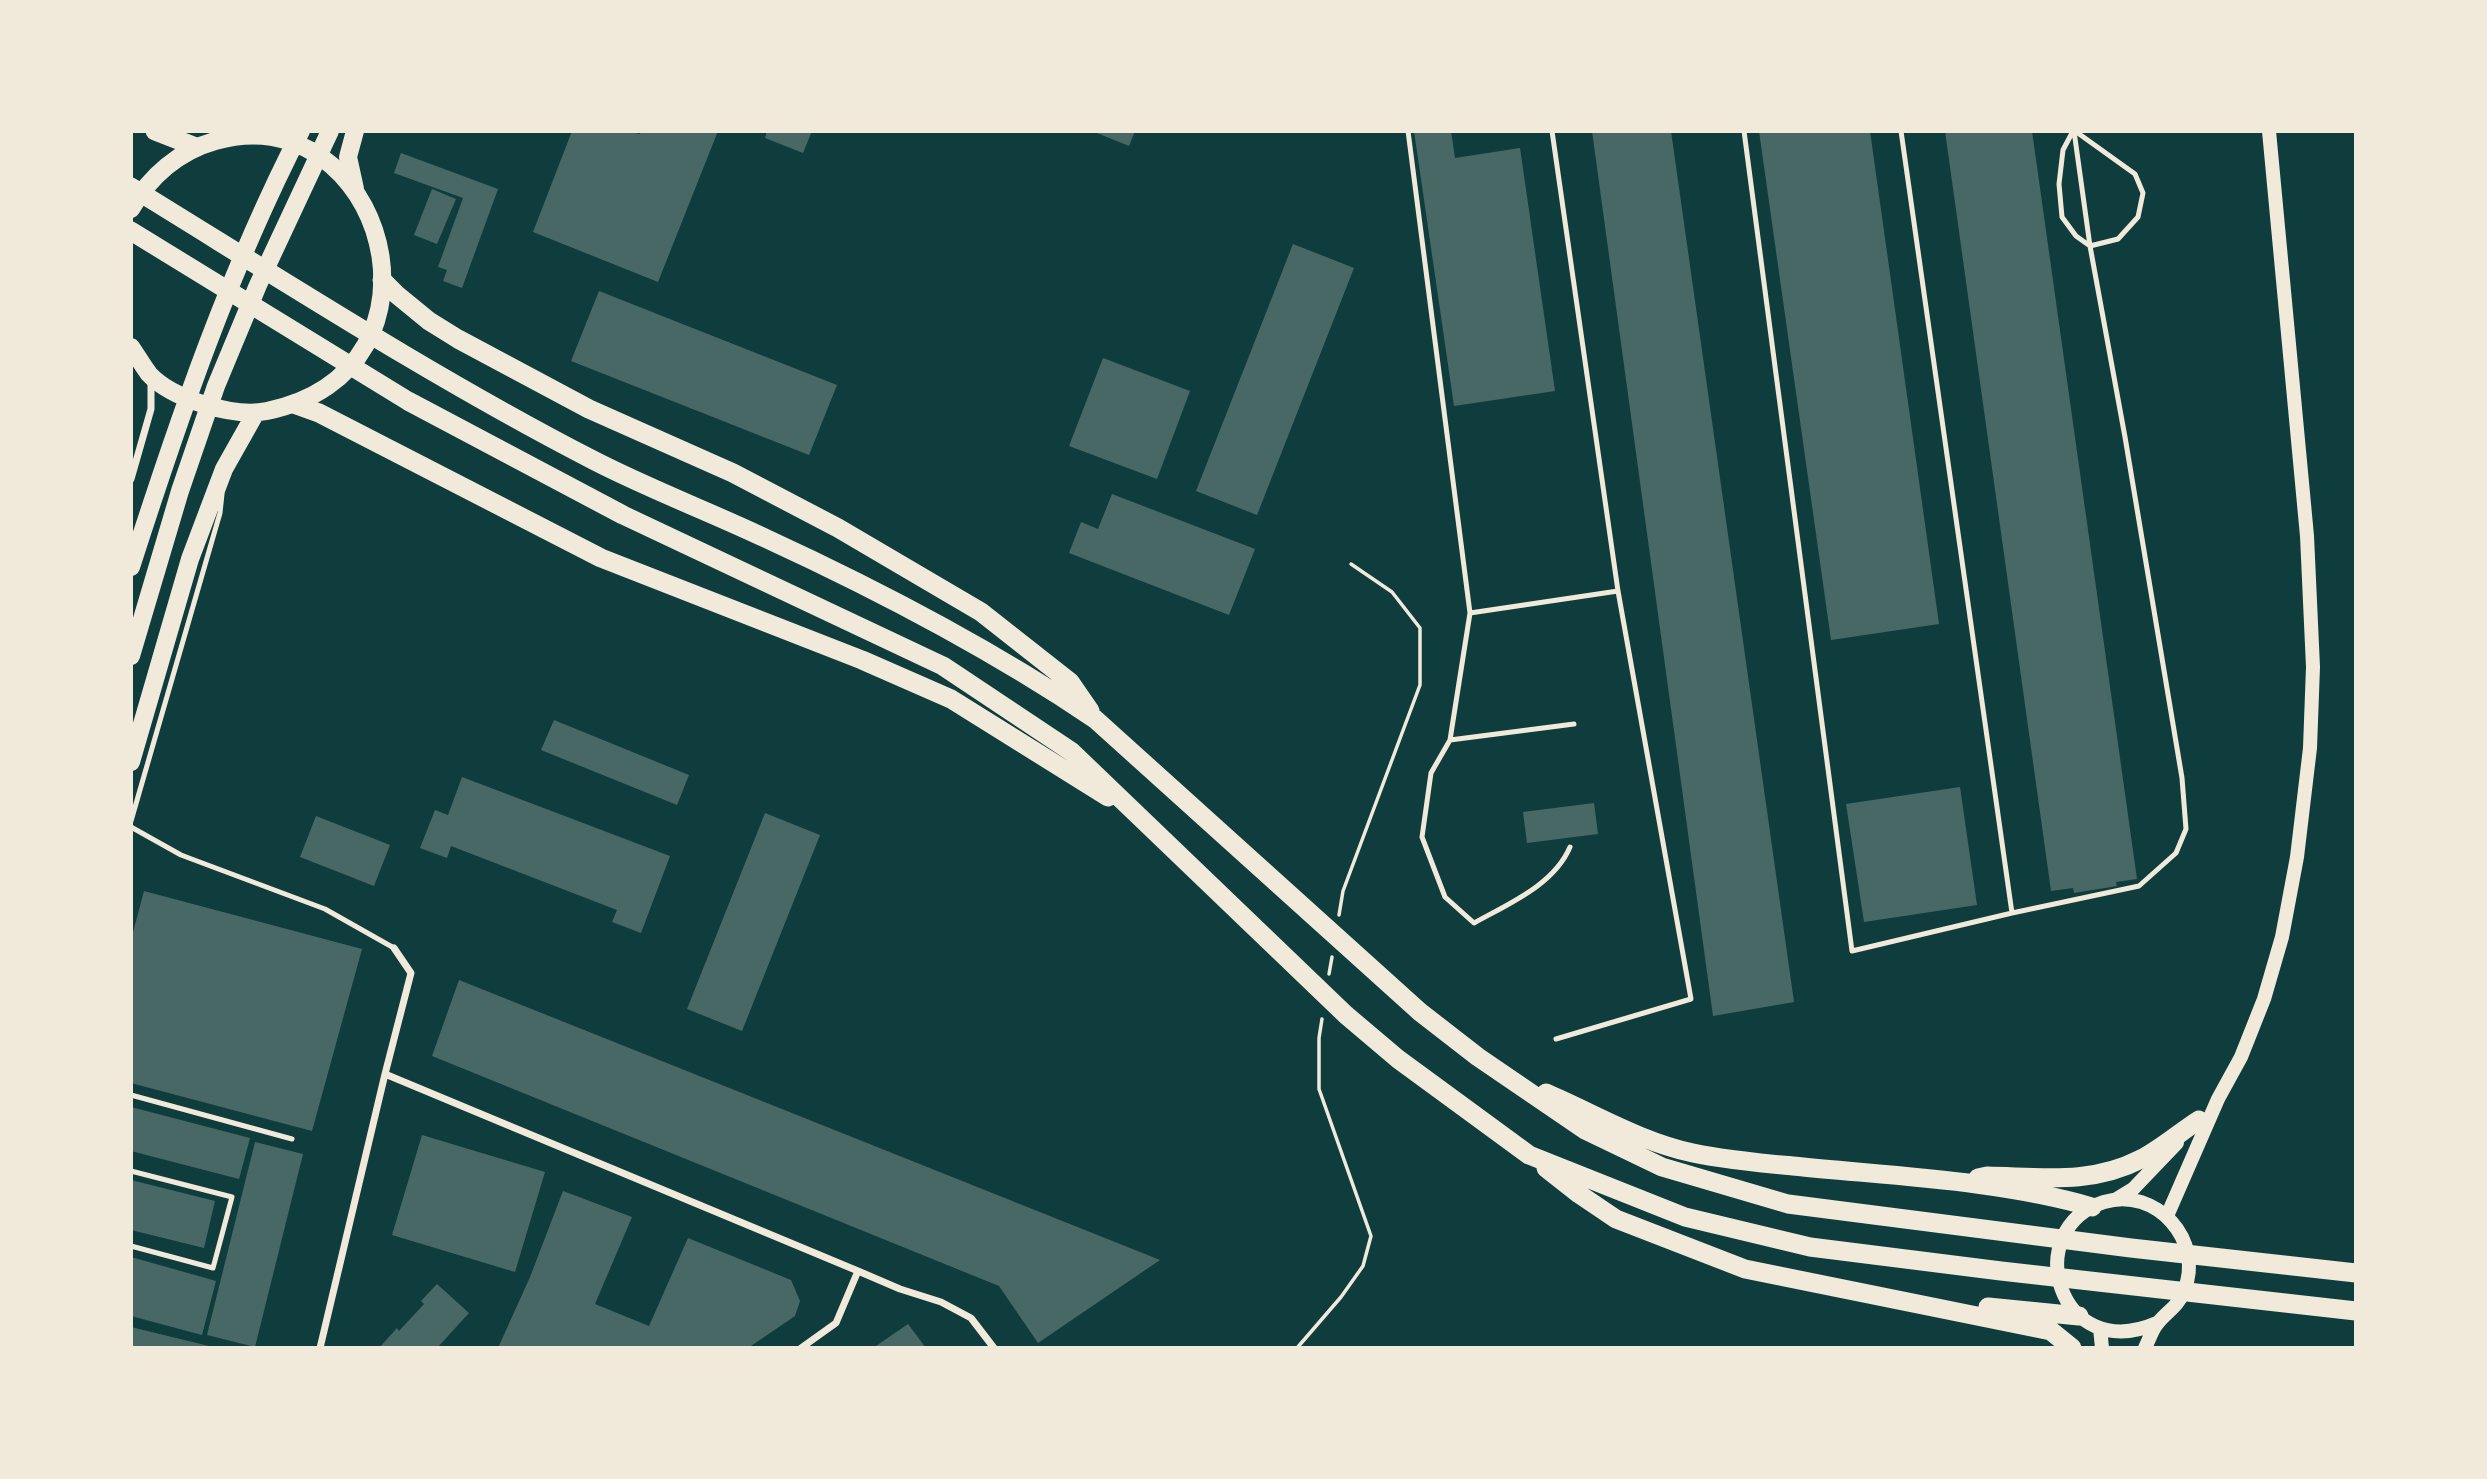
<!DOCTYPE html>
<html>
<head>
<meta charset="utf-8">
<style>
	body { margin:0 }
	#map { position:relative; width:2487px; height:1479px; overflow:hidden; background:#0f3d3e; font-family:Arial,sans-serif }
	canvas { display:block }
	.frame { position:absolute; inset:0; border:133px solid #f1e9da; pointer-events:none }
</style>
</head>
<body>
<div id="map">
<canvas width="2487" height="1479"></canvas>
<div class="frame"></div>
</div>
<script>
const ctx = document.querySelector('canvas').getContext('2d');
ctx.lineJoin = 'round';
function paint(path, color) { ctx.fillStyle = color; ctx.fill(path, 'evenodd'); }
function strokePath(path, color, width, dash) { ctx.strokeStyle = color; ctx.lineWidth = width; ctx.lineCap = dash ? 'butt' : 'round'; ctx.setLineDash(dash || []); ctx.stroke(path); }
const building = new Path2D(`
	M 572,131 L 626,131 L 640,134 L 641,131 L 718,131 L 658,282 L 533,232 Z
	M 767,131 L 812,131 L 803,153 L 765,138 Z
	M 1092,131 L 1135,131 L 1129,146 Z
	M 1414,131 L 1451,131 L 1455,158 L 1520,148 L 1555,391 L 1454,406 Z
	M 1592,131 L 1671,131 L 1794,1002 L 1713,1016 Z
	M 1759,131 L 1870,131 L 1939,624 L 1831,640 Z
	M 1945,131 L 2032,131 L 2137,879 L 2116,882 L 2117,886 L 2074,893 L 2073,888 L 2051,891 Z
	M 401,153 L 498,189 L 462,288 L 443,281 L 447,270 L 438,267 L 463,198 L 394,173 Z
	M 432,189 L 456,199 L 437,244 L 414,235 Z
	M 1293,244 L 1354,268 L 1257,515 L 1196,491 Z
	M 599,291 L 837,385 L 809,455 L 571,361 Z
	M 1103,358 L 1190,391 L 1157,479 L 1069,446 Z
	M 1112,494 L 1255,549 L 1229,615 L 1069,553 L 1081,522 L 1098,529 Z
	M 554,720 L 689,775 L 677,805 L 541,750 Z
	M 462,777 L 670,856 L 641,933 L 612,922 L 617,910 L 451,846 L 447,858 L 420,848 L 435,810 L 448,815 Z
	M 1960,787 L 1977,905 L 1864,922 L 1846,804 Z
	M 1594,803 L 1598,834 L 1527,843 L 1523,812 Z
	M 765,813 L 820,835 L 742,1031 L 687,1009 Z
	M 316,816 L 390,845 L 374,886 L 300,857 Z
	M 144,891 L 362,949 L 312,1131 L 131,1083 L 131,940 Z
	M 459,980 L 1160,1260 L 1038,1343 L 999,1286 L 432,1056 Z
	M 131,1107 L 250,1138 L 239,1179 L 131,1151 Z
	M 422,1135 L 545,1172 L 515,1272 L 392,1235 Z
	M 255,1142 L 303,1154 L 255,1347 L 207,1335 Z
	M 131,1180 L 215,1201 L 204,1248 L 131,1230 Z
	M 563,1191 L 632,1217 L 595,1304 L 649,1326 L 688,1238 L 791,1280 L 800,1301 L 795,1316 L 748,1348 L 498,1348 L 530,1277 Z
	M 131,1257 L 216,1281 L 202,1335 L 131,1316 Z
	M 437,1284 L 469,1313 L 437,1348 L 379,1348 L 397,1328 L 399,1331 L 424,1304 L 421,1301 Z
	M 908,1324 L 926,1348 L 873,1348 Z
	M 131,1327 L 213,1347 L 213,1348 L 131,1348 Z`);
const path = new Path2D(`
	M 1339,915 L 1343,891 L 1420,685 L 1420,628 L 1392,592 L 1351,564
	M 1329,974 L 1332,957
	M 1297,1348 L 1341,1297 L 1363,1266 L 1371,1236 L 1319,1089 L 1319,1038 L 1322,1019`);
const service = new Path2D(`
	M 1408,131 L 1470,613 L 1450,740 L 1431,773 L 1422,837 L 1445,897 L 1474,923 C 1508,904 1554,885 1570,847
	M 1552,131 L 1618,591 L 1691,999 L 1556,1039
	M 1744,131 L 1852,951 L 2012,913 L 1901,131
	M 2073,131 L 2063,150 L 2059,184 L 2062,217 L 2076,236 L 2090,246 L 2118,239 L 2138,217 L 2143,193 L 2135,174 L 2075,131
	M 1470,613 L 1618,591
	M 1450,740 L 1574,724
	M 131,821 L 220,513 L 222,494
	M 131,827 L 181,855 L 325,909 L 394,948
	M 2012,913 L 2139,886 L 2176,853 L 2186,829 L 2182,778 L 2125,437 L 2090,246 L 2074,131
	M 131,1095 L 292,1139
	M 131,1171 L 232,1197 L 213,1268 L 131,1246`);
const minor = new Path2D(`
	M 131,479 L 151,409 L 151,381
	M 385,1074 L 858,1271 L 836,1323 L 801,1348
	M 858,1271 L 900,1289 L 941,1302 L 971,1318 L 994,1348
	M 320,1348 L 385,1074 L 411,973 L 394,948`);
const secondary = new Path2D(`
	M 2115,1200 L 2133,1189 L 2177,1143
	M 2167,1216 L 2218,1099 L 2241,1057 L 2264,999 L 2282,937 L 2297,857 L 2310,748 L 2313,667 L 2307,536 L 2269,131
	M 2100,1328 L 2102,1348
	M 2145,1348 C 2149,1340 2152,1330 2157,1324 C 2166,1312 2178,1307 2184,1291 C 2205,1241 2156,1186 2104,1202 C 2019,1229 2058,1366 2157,1323`);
const primary = new Path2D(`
	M 355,189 L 348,157 L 355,131
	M 131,209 C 150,176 179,151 215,141 C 383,94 464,370 267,411 C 234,418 172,399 149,374 C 143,366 137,356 131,347
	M 131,567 C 179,418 229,271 301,131
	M 131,656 L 180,491 L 216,386 L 258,285 L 330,131
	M 131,762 L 190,559 L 224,469 L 255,414`);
const trunk = new Path2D(`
	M 155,131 L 196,147
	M 131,187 C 284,281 434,378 593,460 C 649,489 708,511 765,538 C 878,590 991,649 1095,719 L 1420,1012 L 1478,1057 L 1585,1130 L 1662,1167 L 1788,1204 L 2131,1248 L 2356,1273
	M 131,231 L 408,401 L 623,515 L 943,666 L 1072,752 L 1346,1015 L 1398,1059 L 1529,1155 L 1685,1217 L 1810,1247 L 2001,1271 L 2356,1311
	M 382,280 L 396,294 L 429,321 L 458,339 L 589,409 L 733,473 L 838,528 L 981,612 L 1070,682 L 1090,711
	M 294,404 L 319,413 L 601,558 L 862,660 L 951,699 L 1108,797
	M 1546,1093 C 1595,1114 1641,1142 1693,1153 C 1726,1160 1760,1163 1793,1166 C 1890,1176 1999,1180 2092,1207
	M 1546,1168 L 1579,1194 L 1616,1219 L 1745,1269 L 2051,1331 L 2072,1348
	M 1978,1178 L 1987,1176 C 2041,1177 2091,1185 2141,1159 C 2161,1149 2180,1132 2199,1120
	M 1988,1307 L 2079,1316`);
paint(building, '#486865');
strokePath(path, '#f1e9da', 3.5);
strokePath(service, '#f1e9da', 5);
strokePath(minor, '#f1e9da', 7);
strokePath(secondary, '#f1e9da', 14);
strokePath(primary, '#f1e9da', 18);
strokePath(trunk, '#f1e9da', 19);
</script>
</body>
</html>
